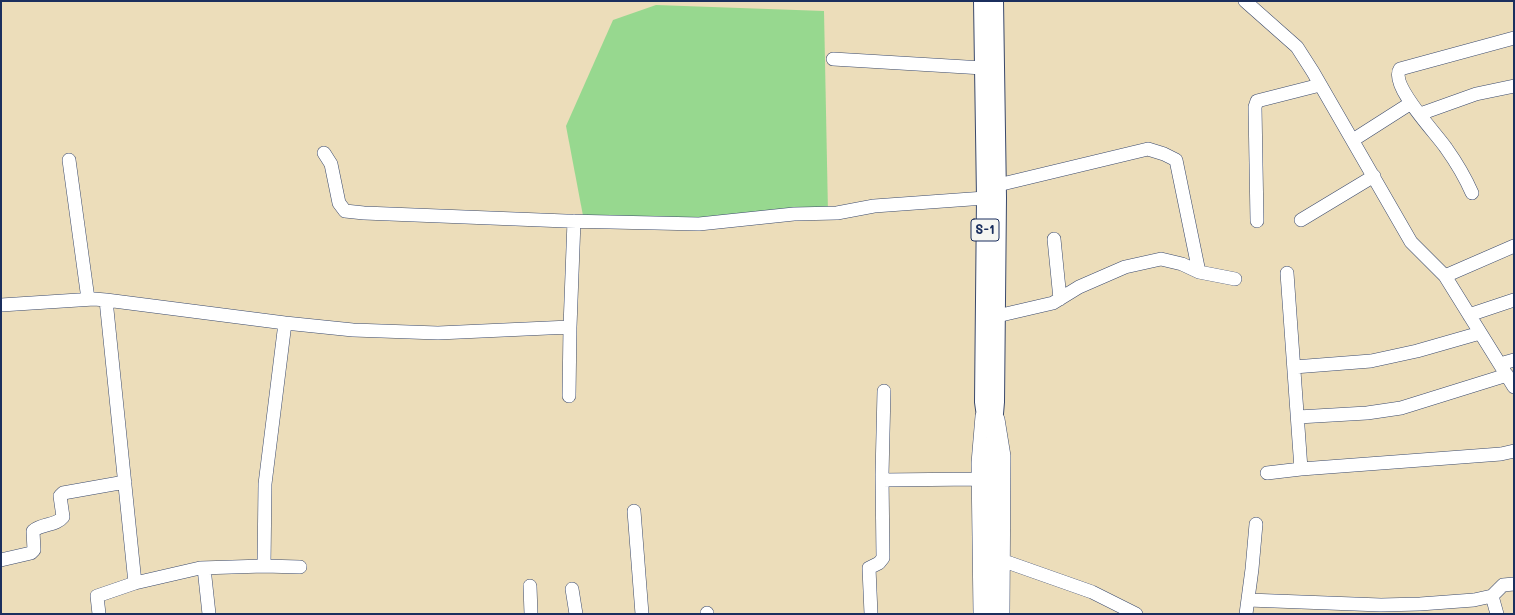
<!DOCTYPE html>
<html>
<head>
<meta charset="utf-8">
<style>
	body { margin:0 }
	#map { position:relative; width:1515px; height:615px; overflow:hidden; background:#ecddba; font-family:Mali,sans-serif }
	canvas { display:block }
	.frame { position:absolute; inset:0; border:2px solid #1b2f5e; pointer-events:none }
</style>
</head>
<body>
<div id="map">
<canvas width="1515" height="615"></canvas>
<div class="frame"></div>
</div>
<script>
const ctx = document.querySelector('canvas').getContext('2d');
ctx.lineJoin = 'round';
function paint(path, color) { ctx.fillStyle = color; ctx.fill(path, 'evenodd'); }
function strokePath(path, color, width, dash) { ctx.strokeStyle = color; ctx.lineWidth = width; ctx.lineCap = dash ? 'butt' : 'round'; ctx.setLineDash(dash || []); ctx.stroke(path); }
function label(font, color, halo, rows, align = 'center') {
  ctx.font = font + ' Mali,sans-serif'; ctx.lineWidth = 3; ctx.setLineDash([]); ctx.textBaseline = 'middle'; ctx.strokeStyle = halo; ctx.fillStyle = color; for (const [text, x, y, turn = 0] of rows) {
    ctx.save(); ctx.translate(x, y); ctx.rotate((+turn || 0) * Math.PI / 180); ctx.textAlign = isNaN(turn) ? turn : align; if (halo) ctx.strokeText(text, 0, 0); ctx.fillText(text, 0, 0); ctx.restore();
  }
}
const green = new Path2D(`
	M 656,5 L 824,11 L 828,213 L 584,221 L 566,126 L 613,20 Z`);
const minor = new Path2D(`
	M 1245,1 L 1297,47 L 1313,72 L 1411,242 L 1445,276 L 1514,387
	M 833,59 L 983,68
	M 1420,114 L 1476,94 L 1514,86
	M 1353,140 L 1411,103
	M 324,153 L 331,164 L 339,203 L 345,211 L 364,213 L 566,221 L 699,224 L 794,214 L 837,213 L 874,206 L 985,198
	M 69,160 L 88,299
	M 998,185 L 1148,149 L 1164,154 L 1176,160 L 1199,272
	M 1472,193 C 1465,177 1456,162 1446,148 C 1436,133 1389,85 1400,69 L 1514,38
	M 1301,220 L 1374,176
	M 1257,221 L 1255,107 L 1257,101 L 1320,85
	M 1054,239 L 1060,299
	M 1287,273 L 1301,469 L 1501,454 L 1514,451
	M 1445,276 L 1514,246
	M 106,300 L 135,583
	M 1,305 L 94,299 L 106,300 L 285,323 L 353,330 L 438,333 L 570,327
	M 1469,315 L 1514,300
	M 997,316 L 1053,303 L 1079,287 L 1125,267 L 1161,259 L 1182,264 L 1199,272 L 1235,279
	M 1500,364 L 1514,360
	M 1294,367 L 1371,361 L 1417,351 L 1480,333
	M 569,396 L 570,327 L 574,221
	M 1298,417 L 1367,413 L 1401,408 L 1507,375
	M 998,419 L 1004,456 L 1003,614
	M 1267,473 L 1301,469
	M 882,480 L 978,479
	M 634,511 L 642,614
	M 1,560 L 31,553 L 34,550 L 33,531 C 42,523 56,526 63,517 L 60,496 L 63,493 L 125,482
	M 1004,561 L 1092,592 L 1136,614
	M 264,566 L 265,484 L 285,323
	M 204,568 L 209,614
	M 530,586 L 531,614
	M 572,589 L 576,614
	M 1492,596 L 1497,614
	M 1248,600 L 1381,605 L 1420,604 L 1474,600 L 1492,596 L 1503,585 L 1514,584
	M 707,613 L 707,614
	M 99,614 L 97,596 L 135,583 L 200,568 L 264,566 L 300,567
	M 871,614 L 869,568 L 879,563 L 883,558 L 882,475 L 884,391
	M 980,614 L 978,463 L 982,416
	M 1246,614 L 1252,569 L 1256,524`);
const major = new Path2D(`
	M 982,1 L 985,198 L 983,402 L 987,430
	M 990,614 L 991,459 L 996,402 L 998,198 L 995,1`);
const shields = [
	[985,230,28]
];
const shieldNames = [
	["S-1",985,230]
];
paint(green, '#97d88f');
strokePath(minor, '#3a496c', 14);
strokePath(major, '#3a496c', 18);
strokePath(minor, '#fff', 13);
strokePath(major, '#fff', 16);
for (const [x, y, w] of shields) { const box = new Path2D(); box.roundRect(x - w / 2, y - 11, w, 22, 3); ctx.fillStyle = '#f6f6f2'; ctx.fill(box); strokePath(box, '#1b2f5e', 1); }
label('bold 13px', '#1b2f5e', null, shieldNames);
</script>
</body>
</html>
